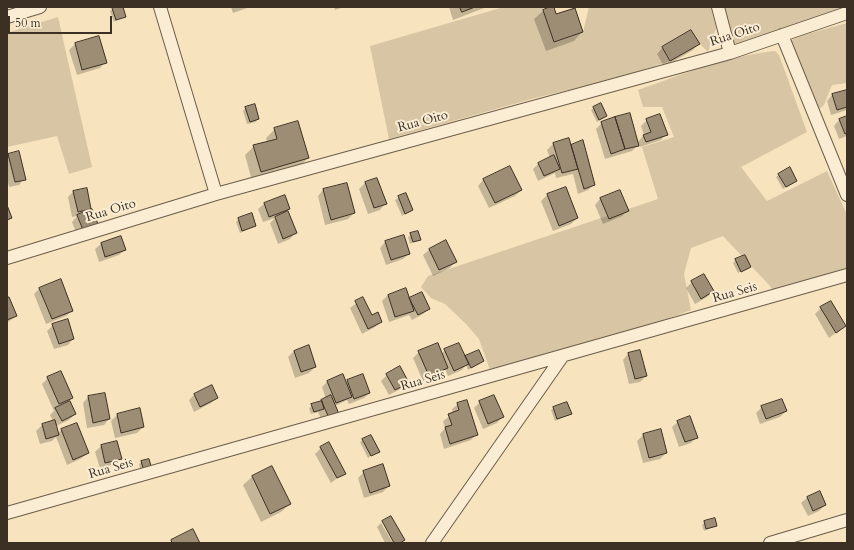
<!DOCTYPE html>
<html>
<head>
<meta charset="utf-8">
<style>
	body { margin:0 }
	#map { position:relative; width:854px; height:550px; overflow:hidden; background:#f7e3bd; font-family:Cardo,serif }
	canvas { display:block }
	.frame { position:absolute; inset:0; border:8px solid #3c3024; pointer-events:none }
	.scale { position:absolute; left:8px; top:16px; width:104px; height:18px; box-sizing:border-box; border:2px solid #3c3024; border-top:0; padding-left:5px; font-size:12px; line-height:14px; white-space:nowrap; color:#3c3024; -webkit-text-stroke:3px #faedd4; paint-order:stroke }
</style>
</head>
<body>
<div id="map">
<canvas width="854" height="550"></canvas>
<div class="frame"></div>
<div class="scale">50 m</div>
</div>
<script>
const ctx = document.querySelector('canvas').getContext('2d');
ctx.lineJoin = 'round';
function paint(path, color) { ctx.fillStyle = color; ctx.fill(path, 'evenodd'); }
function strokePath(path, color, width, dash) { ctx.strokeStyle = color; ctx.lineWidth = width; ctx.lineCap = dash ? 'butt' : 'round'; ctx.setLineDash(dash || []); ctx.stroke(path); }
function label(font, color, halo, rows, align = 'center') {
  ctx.font = font + ' Cardo,serif'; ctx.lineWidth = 4; ctx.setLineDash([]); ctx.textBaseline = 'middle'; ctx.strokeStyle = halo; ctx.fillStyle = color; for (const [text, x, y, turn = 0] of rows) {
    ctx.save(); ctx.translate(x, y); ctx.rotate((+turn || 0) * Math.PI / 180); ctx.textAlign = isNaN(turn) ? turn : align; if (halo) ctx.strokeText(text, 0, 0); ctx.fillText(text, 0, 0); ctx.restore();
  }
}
const green = new Path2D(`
	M 504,7 L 543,7 L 543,10 L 555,42 L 583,32 L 589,7 L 711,7 L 716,28 L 708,52 L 700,44 L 691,30 L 662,47 L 670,61 L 618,78 L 535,98 L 389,139 L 370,46 Z
	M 722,7 L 847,7 L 847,10 L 732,48 Z
	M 58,17 L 92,167 L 69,174 L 57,136 L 7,147 L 7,33 Z
	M 847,23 L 847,83 L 832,85 L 824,105 L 816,112 L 790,45 L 793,39 L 800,36 Z
	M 775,51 L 779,55 L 807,132 L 741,167 L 767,201 L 827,171 L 847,215 L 847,273 L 774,293 L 770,286 L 723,236 L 691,248 L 684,274 L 691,310 L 606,342 L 490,370 L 479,339 L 466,324 L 445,304 L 431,298 L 421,287 L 428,276 L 658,199 L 642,147 L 674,137 L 662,107 L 643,107 L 638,90 C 683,74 728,56 775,51 Z`);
const shadow = new Path2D(`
	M 117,7 L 122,7 L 125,16 L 114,22 L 110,11 Z
	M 231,7 L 250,7 L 233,13 Z
	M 334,7 L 344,7 L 335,10 Z
	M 449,7 L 487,7 L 453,20 Z
	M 553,7 L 556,16 L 582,32 L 574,41 L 546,51 L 534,19 L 543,11 Z
	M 691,31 L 698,44 L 693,50 L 664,67 L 657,54 L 662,48 Z
	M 98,38 L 105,62 L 100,68 L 77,75 L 69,50 L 75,44 Z
	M 847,91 L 847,110 L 831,115 L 827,101 L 832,95 Z
	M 246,108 L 258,119 L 256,122 L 247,124 L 243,111 Z
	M 594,108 L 606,116 L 597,122 L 591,110 Z
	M 847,117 L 847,136 L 839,139 L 834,126 L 839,120 Z
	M 647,120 L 666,134 L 661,140 L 640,147 L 639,144 L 632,151 L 605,159 L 596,129 L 602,123 L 637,143 L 644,135 L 641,126 Z
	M 275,129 L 308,158 L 299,167 L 252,181 L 245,155 L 254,146 L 267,142 L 266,138 Z
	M 568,139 L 570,146 L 594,184 L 588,190 L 578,194 L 573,174 L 556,178 L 555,173 L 538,181 L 533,169 L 539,163 L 550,158 L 547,150 L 553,144 Z
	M 9,155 L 24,179 L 19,185 L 9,187 L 7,178 L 7,157 Z
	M 510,167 L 521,190 L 515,196 L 489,208 L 478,186 L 483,180 Z
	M 779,175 L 793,183 L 783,189 L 776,177 Z
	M 377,179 L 385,204 L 380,210 L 368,214 L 359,189 L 365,183 Z
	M 566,188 L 577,218 L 571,224 L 553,231 L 541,201 L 547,195 Z
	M 323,190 L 354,213 L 348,219 L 325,225 L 318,196 Z
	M 74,191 L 90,209 L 86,213 L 91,230 L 77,235 L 72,222 L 77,216 L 72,217 L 68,197 Z
	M 619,191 L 628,210 L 622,216 L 603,224 L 595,205 L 600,199 Z
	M 405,194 L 412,210 L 402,216 L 395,200 Z
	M 284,196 L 289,209 L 284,214 L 295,233 L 290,239 L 278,244 L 270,223 L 275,218 L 263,222 L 258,209 L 264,204 Z
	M 239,219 L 255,226 L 240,233 L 236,222 Z
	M 417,232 L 420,239 L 410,244 L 408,237 Z
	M 120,237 L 125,250 L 119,255 L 99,262 L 95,249 L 101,244 Z
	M 385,242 L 409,254 L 403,259 L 386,265 L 380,248 Z
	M 446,242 L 455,262 L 450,268 L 433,276 L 423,255 L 429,250 Z
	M 736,260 L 749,267 L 738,273 L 733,263 Z
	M 692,282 L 713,291 L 707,297 L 695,304 L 686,288 Z
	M 40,288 L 72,311 L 66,316 L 46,324 L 34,294 Z
	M 388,295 L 409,300 L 429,309 L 423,314 L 412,320 L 409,315 L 389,322 L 382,301 Z
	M 7,298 L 16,316 L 7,323 Z
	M 362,299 L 371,317 L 381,322 L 375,327 L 362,334 L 350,308 Z
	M 821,308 L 845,326 L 829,338 L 815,314 Z
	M 53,325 L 73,339 L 68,345 L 54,349 L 47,331 Z
	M 445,350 L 465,358 L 483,361 L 468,370 L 466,365 L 462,370 L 448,376 L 445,369 L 441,373 L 423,381 L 413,358 L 419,352 L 441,354 Z
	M 294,351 L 315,367 L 309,373 L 295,378 L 288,357 Z
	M 628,354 L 646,376 L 640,382 L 629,384 L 623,360 Z
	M 362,375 L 369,393 L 364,398 L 349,404 L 347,400 L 335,406 L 323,423 L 318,412 L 311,414 L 309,408 L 326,399 L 322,387 L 327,382 L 345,383 Z
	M 387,375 L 408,382 L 402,388 L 389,395 L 381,381 Z
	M 48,378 L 72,398 L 69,401 L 75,414 L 69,420 L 56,426 L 58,434 L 61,430 L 76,424 L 88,453 L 82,458 L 67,465 L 56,437 L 52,441 L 40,444 L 36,431 L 42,425 L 53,421 L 50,415 L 54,411 L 42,384 Z
	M 195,394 L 217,398 L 211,403 L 194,412 L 189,400 Z
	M 88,397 L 109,419 L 104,425 L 87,428 L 83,403 Z
	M 480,402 L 502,417 L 497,423 L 483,429 L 474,408 Z
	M 458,404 L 477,434 L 471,440 L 444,449 L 440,434 L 445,428 L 443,421 L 453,414 L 452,409 Z
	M 762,407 L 786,411 L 780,417 L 760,424 L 756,413 Z
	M 554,408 L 571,414 L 555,421 L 551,410 Z
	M 139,409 L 143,427 L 137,433 L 115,438 L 111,421 L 117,415 Z
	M 678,422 L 697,437 L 691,443 L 679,447 L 672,427 Z
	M 660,431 L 666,453 L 660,459 L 643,463 L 637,441 L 643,435 Z
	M 363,440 L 378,451 L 368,458 L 360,442 Z
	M 116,442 L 121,458 L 115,464 L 100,468 L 95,452 L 101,446 Z
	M 321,448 L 344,473 L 331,483 L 315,454 Z
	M 142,462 L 148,471 L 141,473 L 139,464 Z
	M 272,467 L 290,504 L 281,512 L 261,522 L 243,485 L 252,477 Z
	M 364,472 L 389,486 L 383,492 L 364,498 L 358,478 Z
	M 819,492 L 825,505 L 819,511 L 808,516 L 801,503 L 807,498 Z
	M 705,522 L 716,525 L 704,531 L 702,525 Z
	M 381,523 L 393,543 L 385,543 L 377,527 Z`);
const building = new Path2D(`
	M 123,7 L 126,17 L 116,20 L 112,8 Z
	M 460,7 L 475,7 L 462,12 Z
	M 550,7 L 554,7 L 556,14 L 575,8 L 583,32 L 554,42 L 543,10 Z
	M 691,30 L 700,44 L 670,61 L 662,47 Z
	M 99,36 L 107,63 L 82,70 L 75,43 Z
	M 847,90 L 847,107 L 837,110 L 832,94 Z
	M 601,103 L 607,116 L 599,120 L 593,107 Z
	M 255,104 L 259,119 L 250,122 L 245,107 Z
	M 630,113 L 639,146 L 625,149 L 615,117 Z
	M 660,114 L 668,135 L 646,142 L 643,135 L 651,132 L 646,119 Z
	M 847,116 L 847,133 L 845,134 L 839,119 Z
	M 615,117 L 625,149 L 611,154 L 601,122 Z
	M 298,121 L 309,158 L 261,172 L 253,145 L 277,139 L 274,128 Z
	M 569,138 L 578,169 L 562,173 L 553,143 Z
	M 583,140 L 595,185 L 584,189 L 571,145 Z
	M 19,151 L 26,180 L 15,182 L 8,154 Z
	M 554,155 L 560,169 L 544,176 L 538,163 Z
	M 510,166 L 522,190 L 495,203 L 483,179 Z
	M 790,167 L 797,181 L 786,187 L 778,174 Z
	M 377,178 L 387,204 L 374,208 L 365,182 Z
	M 347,183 L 355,213 L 331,220 L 323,189 Z
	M 566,187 L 578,218 L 559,226 L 547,194 Z
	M 87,188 L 91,209 L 78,212 L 73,191 Z
	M 620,190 L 629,211 L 609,219 L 600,198 Z
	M 406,193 L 413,210 L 405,214 L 398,196 Z
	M 285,195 L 290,209 L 269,217 L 264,203 Z
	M 7,205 L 12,218 L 7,220 Z
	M 92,209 L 98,224 L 83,230 L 77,215 Z
	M 288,211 L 297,233 L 283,239 L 275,217 Z
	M 252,213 L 256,226 L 242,231 L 238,218 Z
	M 418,231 L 421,240 L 413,242 L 410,233 Z
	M 404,235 L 410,254 L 391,260 L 385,241 Z
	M 121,236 L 126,250 L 105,257 L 101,243 Z
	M 446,240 L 457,262 L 439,270 L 429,249 Z
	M 745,255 L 751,267 L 741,272 L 735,259 Z
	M 704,274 L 714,291 L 701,299 L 691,281 Z
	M 61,279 L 73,311 L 52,319 L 39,288 Z
	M 406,288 L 414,311 L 395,317 L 388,295 Z
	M 422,292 L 430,309 L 418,315 L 409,298 Z
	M 7,297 L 9,297 L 17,316 L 7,320 Z
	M 363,297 L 372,315 L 378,312 L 382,322 L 368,329 L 355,301 Z
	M 831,301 L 846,326 L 836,333 L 820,307 Z
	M 68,319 L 74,339 L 59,344 L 52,324 Z
	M 438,343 L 448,368 L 429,376 L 418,351 Z
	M 459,343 L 469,364 L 454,371 L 444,349 Z
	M 309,345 L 316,367 L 301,372 L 294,351 Z
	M 479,350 L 484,361 L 471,368 L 465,356 Z
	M 640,350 L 647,376 L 635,379 L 628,353 Z
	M 400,366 L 409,383 L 395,390 L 386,374 Z
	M 61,371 L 73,398 L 59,404 L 47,377 Z
	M 343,374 L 352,397 L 336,403 L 327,381 Z
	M 363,374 L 370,393 L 354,399 L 347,380 Z
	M 212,385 L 218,398 L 200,407 L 194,394 Z
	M 105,393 L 110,419 L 93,423 L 88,396 Z
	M 331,395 L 339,414 L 329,418 L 321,400 Z
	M 494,395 L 504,417 L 488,424 L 479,401 Z
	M 782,399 L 787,411 L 766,419 L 761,406 Z
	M 467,400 L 478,435 L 450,444 L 445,427 L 452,425 L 448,414 L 459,410 L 457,403 Z
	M 70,401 L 76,414 L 62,421 L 55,408 Z
	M 322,401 L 324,409 L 314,412 L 311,404 Z
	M 567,402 L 572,414 L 557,419 L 553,407 Z
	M 140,408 L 144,427 L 121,433 L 117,414 Z
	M 690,416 L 698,438 L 685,442 L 677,421 Z
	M 55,420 L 59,435 L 46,439 L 42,424 Z
	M 77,423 L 89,453 L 73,460 L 61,429 Z
	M 661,429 L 667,453 L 649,458 L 643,434 Z
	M 371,435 L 380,452 L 371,456 L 362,439 Z
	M 117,441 L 122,459 L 105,463 L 101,445 Z
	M 329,442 L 346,474 L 337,478 L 320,447 Z
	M 149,459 L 152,469 L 144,471 L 141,461 Z
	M 383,464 L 390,486 L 370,493 L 363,471 Z
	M 272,466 L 291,504 L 270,514 L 252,476 Z
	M 820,491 L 826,505 L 813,511 L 807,497 Z
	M 391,516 L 405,540 L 400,543 L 394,543 L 382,521 Z
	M 715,518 L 717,526 L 706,529 L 704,521 Z
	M 193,529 L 200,543 L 172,543 L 171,540 Z`);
const minor = new Path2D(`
	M 160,7 L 216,194
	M 718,7 L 730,53
	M 7,17 L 40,7
	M 782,35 L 847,195
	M 7,258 L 216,194 L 730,53 L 847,13
	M 7,513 L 847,275
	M 432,543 L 562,357
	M 770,543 L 847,520`);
const streetNames = [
	["Rua Oito",735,35,-18],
	["Rua Oito",423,122,-15],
	["Rua Oito",111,211,-17],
	["Rua Seis",735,293,-16],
	["Rua Seis",423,381,-16],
	["Rua Seis",111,469,-16]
];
paint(green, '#d7c5a3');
paint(shadow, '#0003');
paint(building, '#9d8d74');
strokePath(building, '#3c3024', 1);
strokePath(minor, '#6b5d4a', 14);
strokePath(minor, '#faedd4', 12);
label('13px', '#3c3024', '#faedd4', streetNames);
</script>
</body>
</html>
